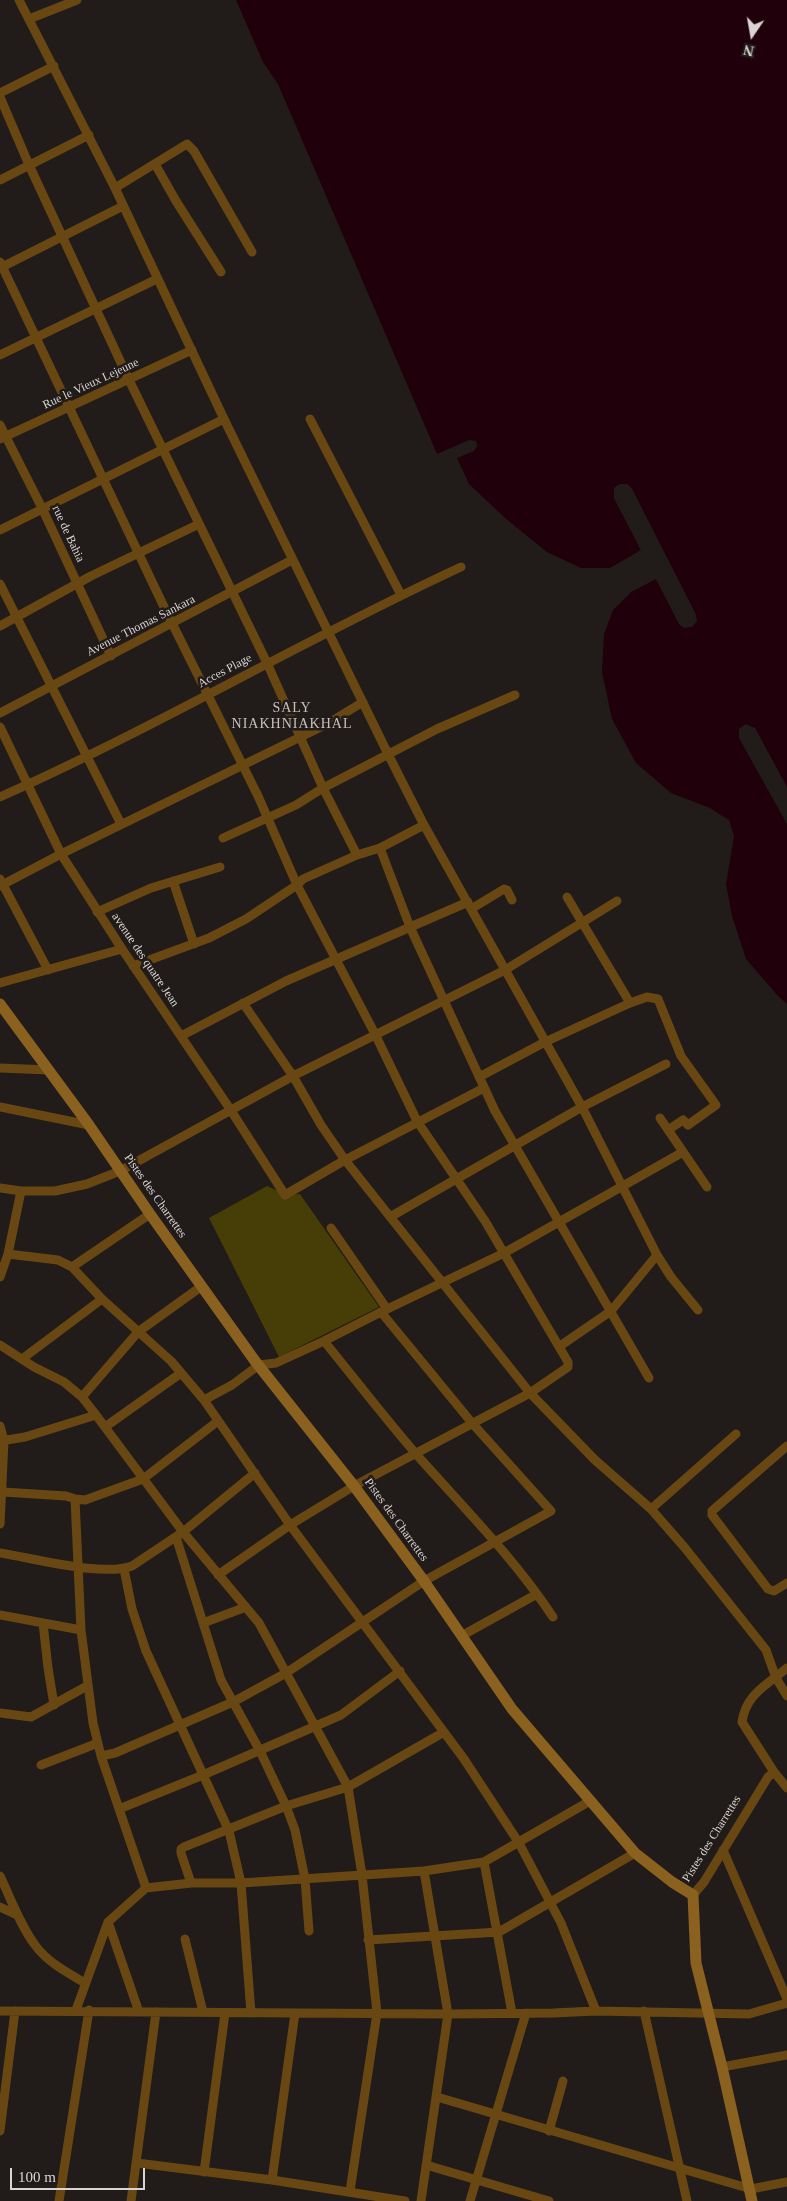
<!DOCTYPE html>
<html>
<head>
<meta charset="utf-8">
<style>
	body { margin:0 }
	#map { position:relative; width:787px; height:2201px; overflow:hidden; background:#211c19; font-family:"Times New Roman",serif }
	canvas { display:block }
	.north { position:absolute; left:727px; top:10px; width:50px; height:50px; -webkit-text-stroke:4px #211c19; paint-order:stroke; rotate:192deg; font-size:14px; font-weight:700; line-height:20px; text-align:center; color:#d9d5d3 }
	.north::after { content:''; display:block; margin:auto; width:18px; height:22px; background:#d9d5d3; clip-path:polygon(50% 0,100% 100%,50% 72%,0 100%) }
	.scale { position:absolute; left:10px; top:2168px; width:135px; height:22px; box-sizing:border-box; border:2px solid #d9d5d3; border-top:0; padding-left:6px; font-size:15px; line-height:18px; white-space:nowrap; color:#d9d5d3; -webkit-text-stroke:4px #211c19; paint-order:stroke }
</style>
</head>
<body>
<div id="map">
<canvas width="787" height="2201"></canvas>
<div class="north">N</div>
<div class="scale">100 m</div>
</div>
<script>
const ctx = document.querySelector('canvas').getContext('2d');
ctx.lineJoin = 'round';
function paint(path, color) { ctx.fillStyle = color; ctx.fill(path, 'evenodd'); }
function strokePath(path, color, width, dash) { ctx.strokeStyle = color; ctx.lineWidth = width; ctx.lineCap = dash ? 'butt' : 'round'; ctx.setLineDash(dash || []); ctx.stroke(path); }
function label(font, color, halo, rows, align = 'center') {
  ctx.font = font + ' "Times New Roman",serif'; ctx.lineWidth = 5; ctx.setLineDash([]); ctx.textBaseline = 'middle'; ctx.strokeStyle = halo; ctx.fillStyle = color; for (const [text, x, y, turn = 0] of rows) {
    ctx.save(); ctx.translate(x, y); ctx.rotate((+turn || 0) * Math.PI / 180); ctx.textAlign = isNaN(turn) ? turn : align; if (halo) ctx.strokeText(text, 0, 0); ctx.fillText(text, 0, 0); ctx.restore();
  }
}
const green = new Path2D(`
	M 267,1186 L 287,1195 L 300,1194 L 379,1307 L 279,1357 L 209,1218 Z`);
const water = new Path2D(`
	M 236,0 L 787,0 L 787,1004 L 778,996 L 746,959 L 732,916 L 726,884 L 734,836 L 729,820 L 710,808 L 671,793 L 636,763 L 612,719 L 602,672 L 604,634 L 613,610 L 631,592 L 656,579 L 681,626 L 692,627 L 696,615 L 632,489 L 630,486 L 617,485 L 614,498 L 641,550 L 610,568 L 581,568 L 547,552 L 505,518 L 469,484 L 457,458 L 474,451 L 477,446 L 476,441 L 469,440 L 437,454 L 278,84 L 263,62 Z`);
const pier = new Path2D(`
	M 620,484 L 627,484 L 632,489 L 696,615 L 697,621 L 692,627 L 684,628 L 679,624 L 655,577 L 658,578 L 681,622 L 685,625 L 691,625 L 694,620 L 694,616 L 630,490 L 626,486 L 621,486 L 617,489 L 615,494 L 643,549 L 642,552 L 614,498 L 614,488 Z
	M 746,724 L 755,728 L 787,787 L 787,824 L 739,738 L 739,729 Z`);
const minor = new Path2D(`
	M 19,0 L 115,188 L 224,419 L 389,756 L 424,825 L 582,1107 L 657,1255 L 671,1277 L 698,1310
	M 29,19 L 77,0
	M 0,93 L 54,66
	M 0,97 L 29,165 L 129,380 L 267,663 L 323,788 L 357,855
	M 155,164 L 176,201 L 221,272
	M 0,180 L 89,135
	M 115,188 L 187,144 L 194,151 L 252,252
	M 0,262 L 165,609 L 258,796 L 297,885 L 375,1034 L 417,1121 L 485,1221 L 568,1362 L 568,1367 L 530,1393 L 354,1486 L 290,1525 L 218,1575
	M 0,268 L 123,206
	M 0,355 L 157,279
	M 310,419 L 401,595
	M 0,425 L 42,508 L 111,656
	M 0,439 L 192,350
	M 0,530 L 224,419
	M 0,584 L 121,824
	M 0,626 L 91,576 L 199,524
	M 0,713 L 292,560
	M 0,727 L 61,854 L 122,949 L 230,1109 L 285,1195 L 345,1160 L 484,1088
	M 0,797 C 157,727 305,639 461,567
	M 223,838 L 296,805 L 323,788 L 437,729 L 515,695
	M 380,848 L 410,927 L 495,1111 L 649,1378
	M 0,879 L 48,970
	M 173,881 L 194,944
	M 0,886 L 61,854 L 327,724 L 363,702
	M 567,897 L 630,1003
	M 471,909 L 504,889 L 507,890 L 512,900
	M 97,912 L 151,888 L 220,867
	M 133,966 L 209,938 L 246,919 L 297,885 L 303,879 L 357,855 L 380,848 L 424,825
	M 0,983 L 122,949
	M 243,1003 L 293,1076 L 321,1125 L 345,1160 L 530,1393 L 595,1460 L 651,1509 L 685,1548 L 766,1650 L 776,1678 L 787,1696
	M 181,1036 L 286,981 L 468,902
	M 0,1068 L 49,1070
	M 479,1077 L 545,1042 L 630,1003 L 647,997 L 658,999 L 681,1056 L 716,1105 L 688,1125 L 683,1120 L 668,1130
	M 0,1107 L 89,1125
	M 660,1118 L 707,1187
	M 0,1188 L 21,1191 L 55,1191 L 87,1184 L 120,1171 L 293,1076 L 505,970 L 617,901
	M 21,1191 L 8,1254 L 58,1260 L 72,1267 L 102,1299 L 171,1361 L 204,1400 L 290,1525 L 464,1759 L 519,1843 L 561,1923 L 596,2011
	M 390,1217 L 582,1107 L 666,1064
	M 331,1228 L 387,1309
	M 72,1267 L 150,1214
	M 0,1277 L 8,1254
	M 324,1341 C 355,1379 384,1417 416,1454 C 463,1507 514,1558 553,1617
	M 0,1345 L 34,1367 L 64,1382 L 82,1397 L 96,1415 L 183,1532 L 259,1623 L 348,1787 L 362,1875 L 377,2013 L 350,2191
	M 560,1346 L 611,1311 L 657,1255
	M 22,1359 L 102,1299
	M 82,1397 L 138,1332 L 202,1286
	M 204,1400 L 232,1385 L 259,1365 L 276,1363 L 324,1341 L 381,1312 L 504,1253 L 683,1152
	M 0,1426 L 4,1441 L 0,1524
	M 105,1427 L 181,1373
	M 0,1441 L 25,1437 L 96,1415
	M 787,1446 L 712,1511 L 712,1515 L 768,1589 L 774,1591 L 787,1583
	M 3,1492 L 66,1496 L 75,1499 L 85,1500 L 143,1479 L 218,1421
	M 75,1499 L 81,1630 L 93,1723 L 101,1756 L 146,1888
	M 651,1509 L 736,1434
	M 176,1537 L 221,1680 L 260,1751 L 286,1806 L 295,1830 L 305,1879 L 309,1931
	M 0,1553 C 33,1558 103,1577 132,1566 L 183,1532 L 255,1473
	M 124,1569 L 132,1609 L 146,1651 L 229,1831 L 241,1883 L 251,2013
	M 0,1615 L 81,1630
	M 43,1623 L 48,1668 L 54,1705
	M 203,1623 L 246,1607
	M 463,1635 L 537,1594
	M 0,1713 L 31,1717 L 87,1686
	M 101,1756 L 115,1753 L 233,1702 L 286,1673 L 424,1581 L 551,1511 L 472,1423 L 381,1312
	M 41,1765 L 98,1743
	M 774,1772 L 742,1722 C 746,1694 767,1685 787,1668
	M 119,1809 L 203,1775 L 341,1715 L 400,1671
	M 723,1850 L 787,1999
	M 484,1862 L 512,2013
	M 0,1876 C 11,1899 20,1925 35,1945 C 47,1962 68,1973 85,1983
	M 191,1883 L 181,1853 L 181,1849 L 184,1847 L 286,1806 L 348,1787 L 444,1732
	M 693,1895 L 704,1882 L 768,1777 L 774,1772 L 787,1788
	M 0,1907 L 17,1915
	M 108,1922 L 139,2012
	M 185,1939 L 203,2012
	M 368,1940 L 499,1932 L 635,1853
	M 76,2010 L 108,1922 L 146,1888 L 191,1883 L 241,1883 L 424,1871 L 484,1862 L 590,1801
	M 0,2011 L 448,2014 L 553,2013 L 596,2011 L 749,2014 L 787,2003
	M 644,2011 L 687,2201
	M 722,2067 L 787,2055
	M 437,2097 L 751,2189 L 787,2182
	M 0,2131 L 15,2011
	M 549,2131 L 563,2081
	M 137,2163 L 272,2180 L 405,2201
	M 426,2165 L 549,2201
	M 204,2172 L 225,2013
	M 272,2180 L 295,2013
	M 59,2201 L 89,2010
	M 131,2201 L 156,2012
	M 421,2201 L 448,2014 L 424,1871
	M 470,2201 L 526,2013`);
const secondary = new Path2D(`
	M 0,1004 L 89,1125 L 150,1214 L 255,1361 L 354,1486 L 424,1581 L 512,1709 L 635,1853 L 672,1882 L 693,1895 L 696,1963 L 722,2067 L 752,2201`);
const streetNames = [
	["Rue le Vieux Lejeune",91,384,-25],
	["rue de Bahia",68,534,65],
	["Avenue Thomas Sankara",141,626,-27],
	["Acces Plage",225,671,-28],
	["avenue des quatre Jean",145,960,56],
	["Pistes des Charrettes",155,1196,55],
	["Pistes des Charrettes",396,1520,54],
	["Pistes des Charrettes",712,1839,-58]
];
const neighbourhoodNames = [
	["SALY",292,708],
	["NIAKHNIAKHAL",292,724]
];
paint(green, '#463d07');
paint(water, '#1f000b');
paint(pier, '#211c19');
strokePath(minor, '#684713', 9);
strokePath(secondary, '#8b6120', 11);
label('12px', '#d9d5d3', '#211c19', streetNames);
ctx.letterSpacing = '1px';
label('14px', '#c7c0bc', '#211c19', neighbourhoodNames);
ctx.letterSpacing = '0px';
</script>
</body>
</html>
